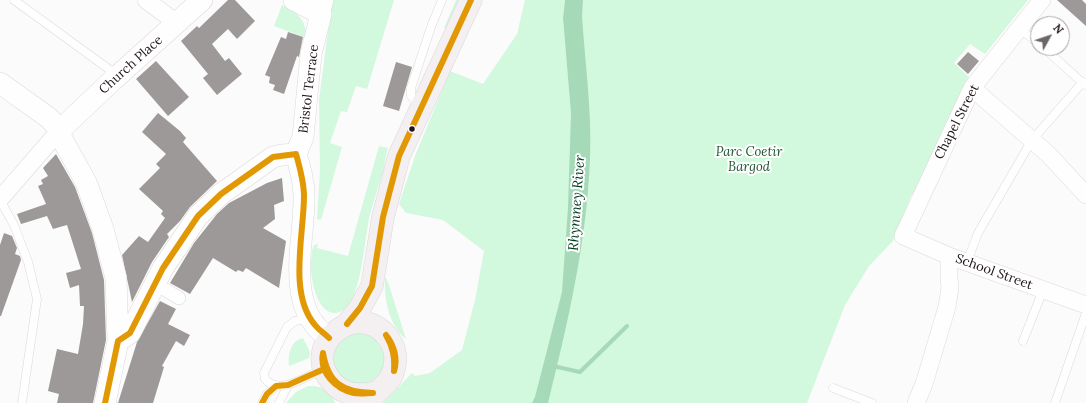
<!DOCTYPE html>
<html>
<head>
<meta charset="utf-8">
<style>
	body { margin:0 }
	#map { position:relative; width:1086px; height:403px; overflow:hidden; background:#fbfbfb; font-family:Lora,serif }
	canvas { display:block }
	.north { position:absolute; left:1030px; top:16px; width:40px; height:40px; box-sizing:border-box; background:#fff; border:1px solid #a6a1a2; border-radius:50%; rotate:50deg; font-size:11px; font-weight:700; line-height:16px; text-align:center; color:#201517 }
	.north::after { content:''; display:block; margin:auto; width:14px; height:18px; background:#6d6667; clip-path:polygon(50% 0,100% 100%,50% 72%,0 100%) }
</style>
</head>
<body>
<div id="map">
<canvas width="1086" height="403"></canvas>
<div class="north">N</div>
</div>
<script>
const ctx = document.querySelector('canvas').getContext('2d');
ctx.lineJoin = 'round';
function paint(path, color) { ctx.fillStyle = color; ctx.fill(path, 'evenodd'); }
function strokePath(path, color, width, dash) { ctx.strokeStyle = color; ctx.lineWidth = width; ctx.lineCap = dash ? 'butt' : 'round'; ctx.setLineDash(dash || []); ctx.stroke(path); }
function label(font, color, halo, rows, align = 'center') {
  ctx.font = font + ' Lora,serif'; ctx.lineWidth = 4; ctx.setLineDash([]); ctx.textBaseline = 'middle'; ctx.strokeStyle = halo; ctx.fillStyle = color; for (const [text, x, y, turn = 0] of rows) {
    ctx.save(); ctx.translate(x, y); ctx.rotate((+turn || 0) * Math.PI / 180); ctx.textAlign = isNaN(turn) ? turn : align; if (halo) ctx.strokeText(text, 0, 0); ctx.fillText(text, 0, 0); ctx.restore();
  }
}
const green = new Path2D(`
	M 332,0 L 394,0 L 367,89 L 356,86 L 347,112 L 341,111 L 330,143 L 342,147 L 321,220 L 317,219 L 320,170 L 319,100 Z
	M 456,0 L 464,0 L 451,30 L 444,28 Z
	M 525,0 L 565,0 L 563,18 L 571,114 L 583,0 L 1028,0 L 985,54 L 970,44 L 954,63 L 969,77 L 925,176 L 911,196 L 893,241 L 869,266 L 845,305 L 807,403 L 383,403 L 412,373 L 415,376 L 430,373 L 462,350 L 475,300 L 484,251 L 443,220 L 406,213 L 399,204 L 415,156 L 450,71 L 483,84 L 517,34 Z
	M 282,5 C 298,13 306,19 306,38 L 274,26 Z
	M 379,146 L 388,148 C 385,156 385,164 383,172 C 378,187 373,203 369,218 C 365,240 361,290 348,306 C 344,310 340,313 335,313 C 312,312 307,261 314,245 L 318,244 L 317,248 L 348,256 Z
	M 385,278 L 386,278 L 388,282 L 406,339 C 389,326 384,299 385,278 Z
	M 367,331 L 387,352 L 384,373 L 366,386 L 345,383 C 327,359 327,357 346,334 Z
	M 303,338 L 310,352 L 309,358 L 289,366 C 288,355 290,341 303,338 Z
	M 308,386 C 322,386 330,389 335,403 L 286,403 L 296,392 Z`);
const water = new Path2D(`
	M 565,0 L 583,0 L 582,16 C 585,63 592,111 590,158 C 587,241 568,322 548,403 L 532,403 L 535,397 L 562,292 L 568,208 L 571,114 L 563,18 Z`);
const stream = new Path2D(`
	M 553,366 L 580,372 L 627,326`);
const building = new Path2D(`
	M 228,0 L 235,0 L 255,21 L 237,39 L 228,29 L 212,44 L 225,61 L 229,58 L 242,74 L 217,95 L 203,78 L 208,74 L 181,41 L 197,26 L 199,28 Z
	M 1057,0 L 1082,0 L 1086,4 L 1086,26 Z
	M 288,32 L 303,37 L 299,57 L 297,56 L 284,94 L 273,90 L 275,85 L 269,83 L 270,77 L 265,75 L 281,37 L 286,39 Z
	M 968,52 L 979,61 L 968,74 L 957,64 Z
	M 156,61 L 189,97 L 168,116 L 136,79 Z
	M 396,62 L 412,67 L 399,111 L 383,106 Z
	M 158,113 L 180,131 L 186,138 L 183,142 L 217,181 L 190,207 L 180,221 L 167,234 L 169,237 L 152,262 L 132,302 L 122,255 L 139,236 L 148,242 L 165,218 L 161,214 L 163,211 L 139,189 L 160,168 L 156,164 L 166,154 L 142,132 Z
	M 56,154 L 75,187 L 92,233 L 104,280 L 106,340 L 93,403 L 57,403 L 59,394 L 48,391 L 57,349 L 78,354 L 83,324 L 84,306 L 80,306 L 79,285 L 70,288 L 66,273 L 81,269 L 67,225 L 53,229 L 47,216 L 21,224 L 17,214 L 46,204 L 38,186 L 43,184 L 41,180 L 48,176 L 43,168 Z
	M 282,178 L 284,201 L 274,205 L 275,219 L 263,228 L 286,241 L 279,288 L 246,268 L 243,272 L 238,270 L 236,272 L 213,258 L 190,294 L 170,283 L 194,243 L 217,214 L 229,203 L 267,183 Z
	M 4,233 L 12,236 L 17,248 L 15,254 L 20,256 L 21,260 L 1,316 L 0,316 L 0,245 Z
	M 160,301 L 176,309 L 168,324 L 190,335 L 184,346 L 176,341 L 162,366 L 164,367 L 153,403 L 118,403 L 137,342 Z`);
const service = new Path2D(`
	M 14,0 L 117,75
	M 1019,28 L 1038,43
	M 1044,48 L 1085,85
	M 420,106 L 411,96 L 411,88 L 431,27 L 442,0
	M 0,200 L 14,225 L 28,262 L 37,299 L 22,403
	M 967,262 L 978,233 L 1032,140 L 1083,82
	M 310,318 L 295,321 L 287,327 L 264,373 L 265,379 C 280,396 306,376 323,369
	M 1023,341 L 1043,290
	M 833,388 L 872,403
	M 262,403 L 267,394 L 276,386
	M 279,403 L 288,385
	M 1055,403 L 1086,313`);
const pedestrian = new Path2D(`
	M 154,283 L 179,298`);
const minor = new Path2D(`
	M 146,0 L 170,18 L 176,24
	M 1042,0 L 972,88 L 903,236 L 949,256 L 1086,305
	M 321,14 L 325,0
	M 972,88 L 1048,154 L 1086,195
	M 0,199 L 60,130
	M 916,403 L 924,384 L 947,307 L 950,288 L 949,278 L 949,256`);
const tertiary = new Path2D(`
	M 294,0 L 321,14 L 311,54 L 303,137 L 296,154
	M 0,83 L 49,118 L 60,130
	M 60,130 L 62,139 L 86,182 L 103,229 L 116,278 L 118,341
	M 60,130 L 113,80 L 202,0
	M 296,154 C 300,168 304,181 304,196 C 305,242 283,307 329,338
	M 105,403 L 118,341 L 130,333 L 163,268 L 198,216 L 221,194 L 273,157 L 282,155 L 296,154`);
const primary = new Path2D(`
	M 347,324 L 360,308 L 372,286 L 383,217 L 399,156 L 471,0
	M 366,403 C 374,393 386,386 391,377 C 396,368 397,353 392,344 C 365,293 297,343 332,382 C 343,395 358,396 373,393`);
const bus1 = new Path2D(`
	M 296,154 C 300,168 304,182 304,196 C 304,234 288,294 315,325 C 319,330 325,334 329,338
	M 347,324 L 360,308 L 372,286 L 383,217 L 399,156 L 471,0
	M 386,335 C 394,345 398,359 394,371
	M 386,335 C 393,347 395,357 394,371
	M 323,353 C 328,383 343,393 373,393
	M 323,353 C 319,373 336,389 354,393 C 360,394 367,393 373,393
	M 105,403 L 118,341 L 130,333 L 163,268 L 198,216 L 221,194 L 273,157 L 296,154
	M 262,403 L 267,394 L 276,386 L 288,385 L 324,369`);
const markers = [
	[412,129,3.5,"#201517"]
];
const streetNames = [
	["Church Place",131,65,-42],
	["Bristol Terrace",309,89,-83],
	["Chapel Street",957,122,-63],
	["School Street",994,272,20]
];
const parkNames = [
	["Parc Coetir",749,152],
	["Bargod",749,167]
];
const waterNames = [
	["Rhymney River",577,203,-86]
];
paint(green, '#d2f8de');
paint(water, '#a6d9b7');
strokePath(stream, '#a6d9b7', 4);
paint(building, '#9d9999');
strokePath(service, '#ddd7d8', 9);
strokePath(pedestrian, '#ddd7d8', 14);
strokePath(minor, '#ddd7d8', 18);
strokePath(tertiary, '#ddd7d8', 22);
strokePath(primary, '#dad8d8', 23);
strokePath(service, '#fefefe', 8);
strokePath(pedestrian, '#fefefe', 13);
strokePath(minor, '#fefefe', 17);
strokePath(tertiary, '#fefefe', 21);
strokePath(primary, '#f4eff0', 22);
strokePath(bus1, '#e29802', 6);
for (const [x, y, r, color] of markers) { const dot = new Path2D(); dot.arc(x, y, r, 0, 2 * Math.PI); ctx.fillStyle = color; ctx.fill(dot); strokePath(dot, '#fff', 1.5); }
label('13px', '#201517', '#fff', streetNames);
label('italic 13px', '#1e5332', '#fff', parkNames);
label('italic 14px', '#003b1d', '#fff', waterNames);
</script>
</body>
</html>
